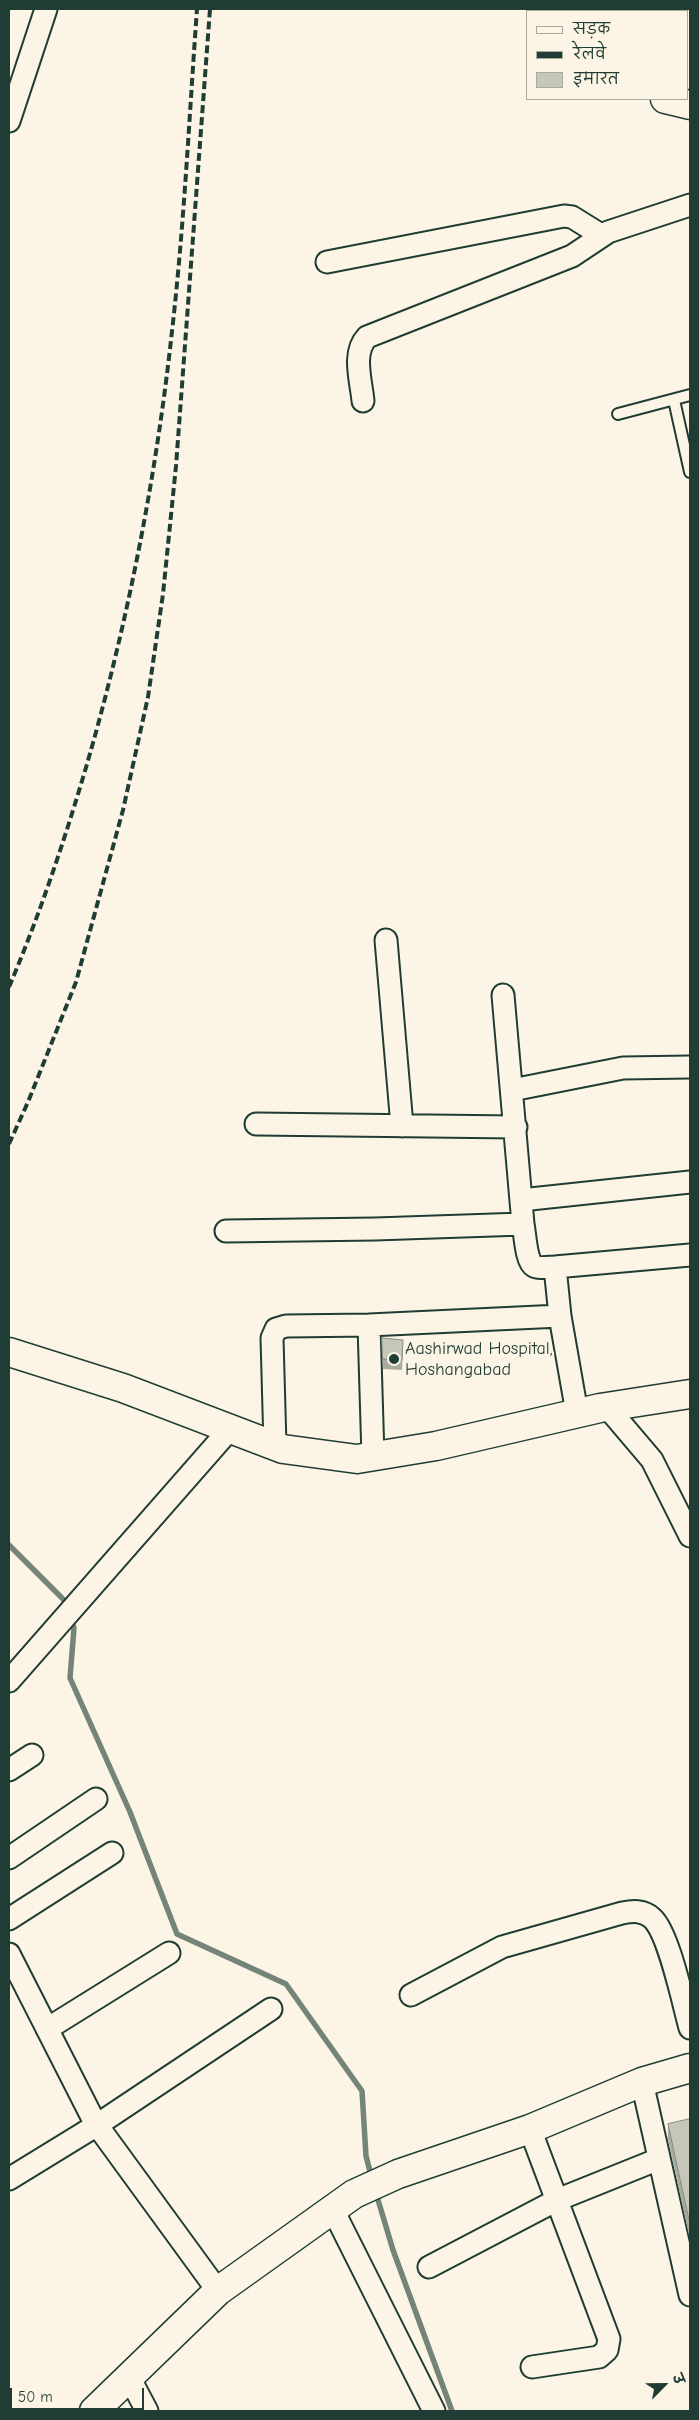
<!DOCTYPE html>
<html>
<head>
<meta charset="utf-8">
<style>
	body { margin:0 }
	#map { position:relative; width:699px; height:2420px; overflow:hidden; background:#fcf5e5; font-family:"Comic Neue","Playpen Sans Deva",sans-serif }
	canvas { display:block }
	.frame { position:absolute; inset:0; border:10px solid #1f3d34; pointer-events:none }
	.legend { position:absolute; left:526px; top:10px; width:162px; height:90px; box-sizing:border-box; background:#fcf5e5; border:1px solid #a4ab9e; margin:0; padding:6px 9px; list-style:none; font-size:15px; color:#1f3d34 }
	.legend li { display:flex; align-items:center; gap:10px; height:25px }
	.legend b { width:25px; border:1px solid #a4ab9e }
	.north { position:absolute; left:639px; top:2360px; width:50px; height:50px; -webkit-text-stroke:4px #fcf5e5; paint-order:stroke; rotate:67deg; font-size:14px; font-weight:700; line-height:20px; text-align:center; color:#1f3d34 }
	.north::after { content:''; display:block; margin:auto; width:18px; height:22px; background:#1f3d34; clip-path:polygon(50% 0,100% 100%,50% 72%,0 100%) }
	.scale { position:absolute; left:10px; top:2388px; width:134px; height:22px; box-sizing:border-box; border:2px solid #1f3d34; border-top:0; padding-left:6px; font-size:15px; line-height:18px; white-space:nowrap; color:#1f3d34; -webkit-text-stroke:4px #fcf5e5; paint-order:stroke }
</style>
</head>
<body>
<div id="map">
<canvas width="699" height="2420"></canvas>
<div class="frame"></div>
<ul class="legend">
<li><b style="height:6px;background:#fcf5e5"></b>सड़क</li>
<li><b style="height:6px;background:#1f3d34"></b>रेलवे</li>
<li><b style="height:14px;background:#c5c7b9"></b>इमारत</li>
</ul>
<div class="north">उ</div>
<div class="scale">50 m</div>
</div>
<script>
const ctx = document.querySelector('canvas').getContext('2d');
ctx.lineJoin = 'round';
function strokePath(path, color, width, dash) { ctx.strokeStyle = color; ctx.lineWidth = width; ctx.lineCap = dash ? 'butt' : 'round'; ctx.setLineDash(dash || []); ctx.stroke(path); }
function paint(path, color) { ctx.fillStyle = color; ctx.fill(path, 'evenodd'); }
function label(font, color, halo, rows, align = 'center') {
  ctx.font = font + ' "Comic Neue",sans-serif'; ctx.lineWidth = 4.5; ctx.setLineDash([]); ctx.textBaseline = 'middle'; ctx.strokeStyle = halo; ctx.fillStyle = color; for (const [text, x, y, turn = 0] of rows) {
    ctx.save(); ctx.translate(x, y); ctx.rotate((+turn || 0) * Math.PI / 180); ctx.textAlign = isNaN(turn) ? turn : align; if (halo) ctx.strokeText(text, 0, 0); ctx.fillText(text, 0, 0); ctx.restore();
  }
}
const stream = new Path2D(`
	M 9,1545 L 64,1600 L 67,1607
	M 71,1618 L 74,1628 L 70,1678 L 130,1812 L 177,1934 L 286,1984 L 362,2091 L 366,2156 L 372,2179
	M 376,2193 L 393,2250 L 452,2411`);
const lane = new Path2D(`
	M 674,400 L 690,472
	M 618,414 L 690,395`);
const street = new Path2D(`
	M 9,121 L 46,9
	M 327,262 L 564,216 L 572,217 L 601,235
	M 363,401 C 361,380 352,353 367,337 L 572,256 L 608,232 L 690,205
	M 386,940 L 402,1126
	M 503,995 L 523,1224 C 525,1233 526,1262 534,1266 C 540,1269 549,1267 555,1267 L 690,1255
	M 512,1090 L 623,1068 L 690,1067
	M 256,1124 L 516,1127
	M 521,1200 L 690,1182
	M 226,1231 L 375,1229 L 523,1224
	M 555,1267 L 560,1316
	M 369,1325 L 373,1457
	M 607,1407 L 652,1460 L 690,1536
	M 275,1446 L 272,1338 L 276,1329 L 286,1326 L 369,1325 L 560,1316 L 577,1413
	M 9,1681 L 230,1429
	M 9,1770 L 32,1755
	M 9,1858 L 96,1799
	M 9,1919 L 112,1853
	M 9,1954 L 94,2121 L 218,2291
	M 411,1995 L 502,1947 L 622,1913 C 633,1911 643,1910 652,1918 C 669,1933 683,2003 690,2028
	M 47,2029 L 169,1953
	M 642,2082 L 690,2295
	M 530,2129 L 609,2339 L 607,2350 L 599,2357 L 532,2367
	M 9,2179 L 97,2125 L 271,2009
	M 332,2208 L 434,2411
	M 429,2267 L 557,2200 L 659,2159
	M 129,2377 L 147,2411`);
const secondary = new Path2D(`
	M 9,1352 L 123,1388 L 283,1449 L 357,1459 L 436,1446 L 600,1408 L 690,1394
	M 94,2411 L 218,2291 L 354,2194 L 398,2174 L 530,2129 L 642,2082 L 690,2068`);
const primary = new Path2D(`
	M 561,9 L 563,11
	M 665,99 L 690,105`);
const rail = new Path2D(`
	M 9,987 C 40,914 65,839 87,764 C 127,625 155,483 171,340 C 184,230 189,119 197,9
	M 9,1144 L 28,1102 L 76,982 L 123,810 L 148,697 L 163,594 L 176,466 L 210,9`);
const wall = new Path2D(`
	M 382,1338 L 403,1350 L 402,1370 L 383,1369 Z
	M 690,2119 L 689,2235 L 668,2139 L 668,2124 Z`);
const shadedWall = new Path2D(`
	M 689,2220 L 690,2220 L 690,2235 L 689,2235 Z`);
const building = new Path2D(`
	M 382,1338 L 403,1340 L 402,1360 L 383,1359 Z
	M 690,2119 L 690,2220 L 689,2220 L 668,2124 Z`);
const markers = [
	[394,1359,6,"#1f3d34"]
];
const poiNames = [
	["Aashirwad Hospital,",405,1349],
	["Hoshangabad",405,1370]
];
strokePath(stream, '#758479', 5.5);
strokePath(lane, '#1f3d34', 14);
strokePath(street, '#1f3d34', 25);
strokePath(secondary, '#1f3d34', 31);
strokePath(primary, '#1f3d34', 31);
strokePath(lane, '#fcf5e5', 10);
strokePath(street, '#fcf5e5', 21);
strokePath(secondary, '#fcf5e5', 28);
strokePath(primary, '#fcf5e5', 28);
strokePath(rail, '#1f3d34', 4, [8, 4]);
paint(wall, '#a9ab9f');
paint(shadedWall, '#8a8b82');
paint(building, '#c5c7b9');
strokePath(building, '#8a8b82', 1);
for (const [x, y, r, color] of markers) { const dot = new Path2D(); dot.arc(x, y, r, 0, 2 * Math.PI); ctx.fillStyle = color; ctx.fill(dot); strokePath(dot, '#fcf5e5', 2); }
label('18px', '#1f3d34', '#fcf5e5', poiNames, 'left');
</script>
</body>
</html>
